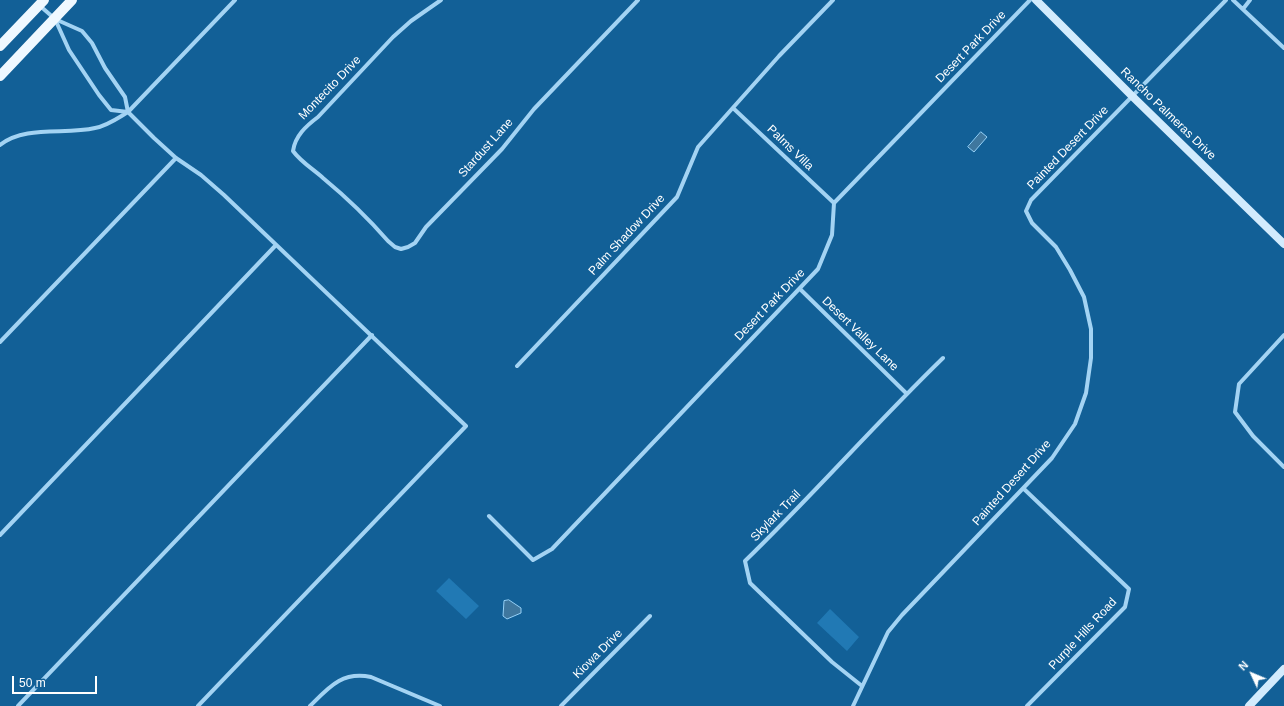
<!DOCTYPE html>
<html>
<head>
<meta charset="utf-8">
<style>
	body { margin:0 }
	#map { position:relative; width:1284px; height:706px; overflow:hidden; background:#126097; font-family:Helvetica,sans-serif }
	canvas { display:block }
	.north { position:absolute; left:1232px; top:654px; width:40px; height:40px; -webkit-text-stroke:3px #126097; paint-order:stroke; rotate:314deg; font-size:11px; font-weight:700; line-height:16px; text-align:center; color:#fff }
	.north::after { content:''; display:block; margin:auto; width:14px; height:18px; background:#fff; clip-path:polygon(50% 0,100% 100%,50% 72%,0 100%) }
	.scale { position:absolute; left:12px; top:676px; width:85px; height:18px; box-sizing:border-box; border:2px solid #fff; border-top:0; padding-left:5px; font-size:12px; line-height:14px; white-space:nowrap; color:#fff; -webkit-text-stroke:3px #126097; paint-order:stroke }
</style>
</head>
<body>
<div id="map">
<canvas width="1284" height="706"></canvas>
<div class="north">N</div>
<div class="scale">50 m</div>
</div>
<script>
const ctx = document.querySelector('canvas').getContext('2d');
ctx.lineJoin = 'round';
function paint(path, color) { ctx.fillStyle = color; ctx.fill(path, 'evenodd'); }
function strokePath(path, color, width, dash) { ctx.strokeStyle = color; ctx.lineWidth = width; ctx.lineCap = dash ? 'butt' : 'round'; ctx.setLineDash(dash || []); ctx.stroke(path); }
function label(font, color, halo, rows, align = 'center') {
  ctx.font = font + ' Helvetica,sans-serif'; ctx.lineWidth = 3; ctx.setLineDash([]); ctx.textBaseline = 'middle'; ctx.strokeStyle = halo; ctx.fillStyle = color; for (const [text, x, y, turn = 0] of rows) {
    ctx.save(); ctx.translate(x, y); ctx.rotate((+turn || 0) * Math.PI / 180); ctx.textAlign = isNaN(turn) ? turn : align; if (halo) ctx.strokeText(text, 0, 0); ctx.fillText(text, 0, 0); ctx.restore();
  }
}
const green = new Path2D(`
	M 449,578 L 479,606 L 466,619 L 436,591 Z
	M 830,609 L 859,637 L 847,651 L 817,623 Z`);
const water = new Path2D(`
	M 981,132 L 987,137 L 974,152 L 968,147 Z
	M 509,600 L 521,608 L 521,613 L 507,619 L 503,616 L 504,601 Z`);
const street = new Path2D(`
	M 441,0 L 411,21 L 393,37 L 318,117 C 306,126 295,136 293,151 C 301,162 313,169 323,178 C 346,197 368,218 388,241 L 395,247 L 401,249 L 408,247 L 415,243 L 426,227 L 502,149 L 534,109 L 638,0
	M 1233,0 L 1284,48
	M 39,5 L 55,19 L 82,31 L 92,43 L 105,68 L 125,97 L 128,112 L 154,138 L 176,158 L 201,175 L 224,195 L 466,426 L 198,706
	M 1243,9 L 1250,0
	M 55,19 L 69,50 L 99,95 L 111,110 L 128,112
	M 733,108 L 834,203
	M 0,145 C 25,125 65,135 95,128 C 107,126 118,118 128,112 L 235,0
	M 800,289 L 907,394
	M 1284,335 L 1239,384 L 1235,412 L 1253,436 L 1284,467
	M 0,342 L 176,158
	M 517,366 L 677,197 L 698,147 L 779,56 L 833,0
	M 1024,489 L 1129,589 L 1125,607 L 1027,706
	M 489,516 L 533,560 L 552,549 L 818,269 L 832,235 L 834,203 L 1030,0
	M 0,535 L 276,245
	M 862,686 L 832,662 L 750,583 L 745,561 C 813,495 875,424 943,358
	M 18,706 L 372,335
	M 310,706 C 329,687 342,671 371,677 L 440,706
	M 561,706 L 650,616
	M 853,706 L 888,632 L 902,615 L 1052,458 L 1075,424 L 1086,393 L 1091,358 L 1091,329 L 1084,297 L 1070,270 L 1056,247 L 1032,223 L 1026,211 L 1031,200 L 1226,0`);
const secondary = new Path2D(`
	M 1036,0 L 1132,96 L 1284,244
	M 1249,706 L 1284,669`);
const primary = new Path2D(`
	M 0,46 L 44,0
	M 0,76 L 72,0`);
const streetNames = [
	["Desert Park Drive",971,47,-46],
	["Montecito Drive",330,88,-46],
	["Rancho Palmeras Drive",1168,114,44],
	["Stardust Lane",486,148,-48],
	["Palms Villa",790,148,44],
	["Painted Desert Drive",1068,148,-46],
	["Palm Shadow Drive",627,235,-47],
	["Desert Park Drive",770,305,-46],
	["Desert Valley Lane",860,334,44],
	["Painted Desert Drive",1012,483,-48],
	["Skylark Trail",776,516,-46],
	["Purple Hills Road",1083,634,-47],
	["Kiowa Drive",598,654,-45]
];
paint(green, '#2179b4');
paint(water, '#3f779e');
strokePath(water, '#95d0f6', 1);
strokePath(street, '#a3d3f3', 4);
strokePath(secondary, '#d2ebfd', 8);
strokePath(primary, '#eff8ff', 10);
label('12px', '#fff', '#126097', streetNames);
</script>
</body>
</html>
